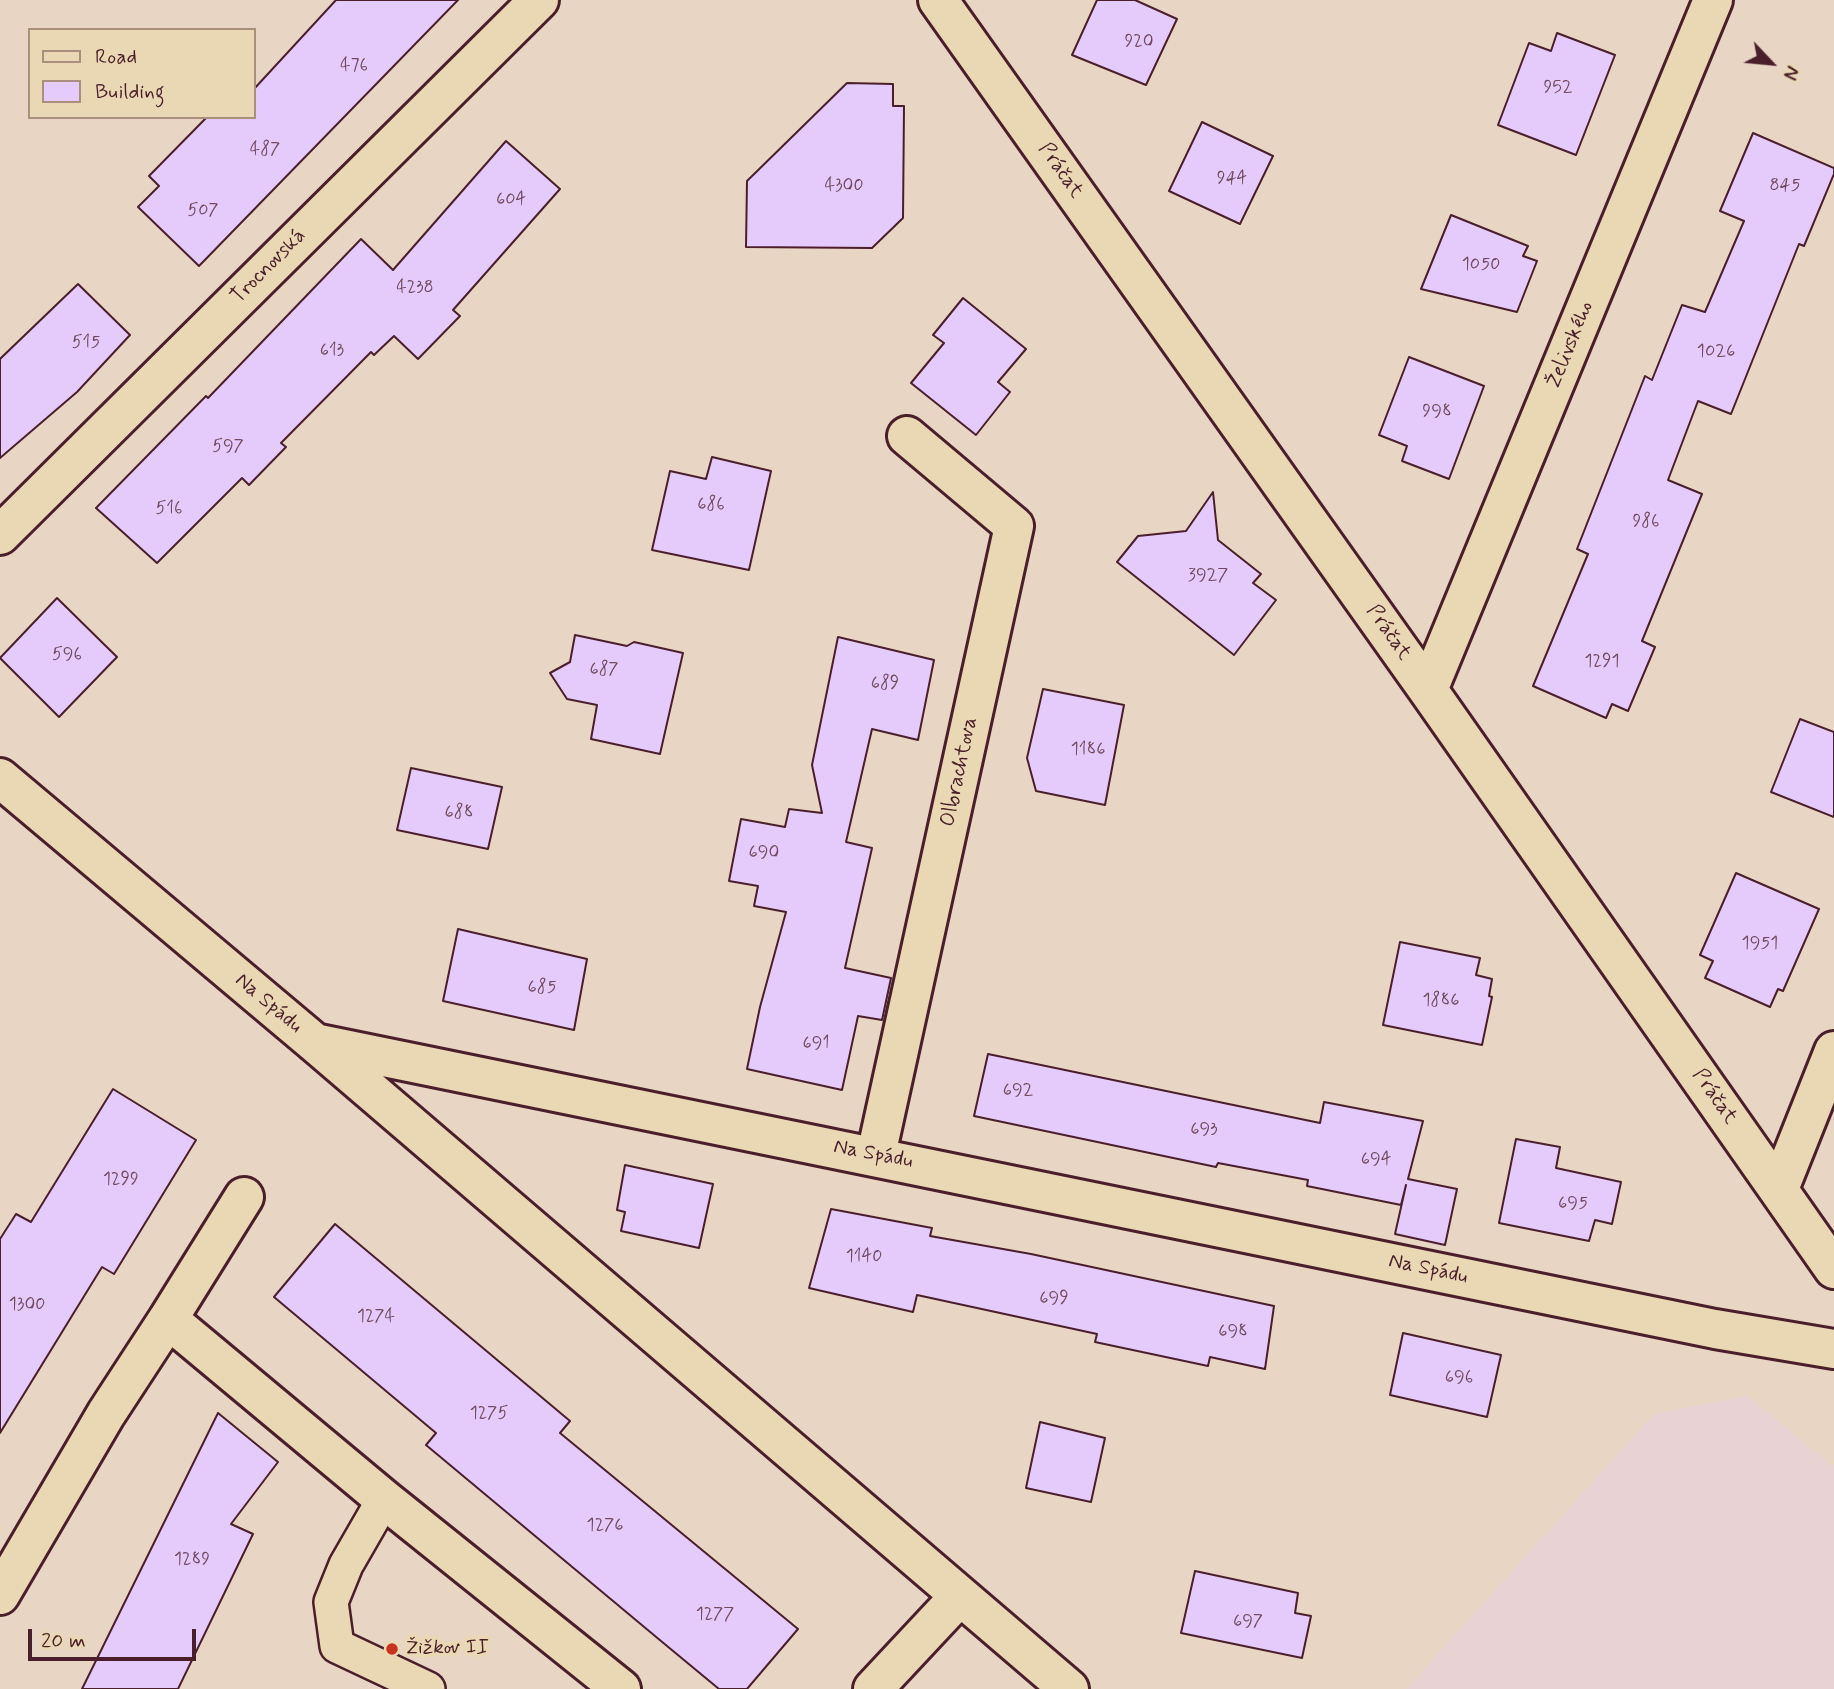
<!DOCTYPE html>
<html>
<head>
<meta charset="utf-8">
<style>
	body { margin:0 }
	#map { position:relative; width:1834px; height:1689px; overflow:hidden; background:#e9d5c3; font-family:Mynerve,sans-serif }
	canvas { display:block }
	.legend { position:absolute; left:28px; top:28px; width:228px; height:91px; box-sizing:border-box; background:#ead8b5; border:2px solid #aa8e7e; margin:0; padding:9px 12px; list-style:none; font-size:21px; color:#4a1f2b }
	.legend li { display:flex; align-items:center; gap:14px; height:35px }
	.legend b { width:35px; border:2px solid #aa8e7e }
	.north { position:absolute; left:1736px; top:28px; width:70px; height:70px; -webkit-text-stroke:5px #ead8b5; paint-order:stroke; rotate:116deg; font-size:19px; font-weight:700; line-height:28px; text-align:center; color:#4a1f2b }
	.north::after { content:''; display:block; margin:auto; width:24px; height:32px; background:#4a1f2b; clip-path:polygon(50% 0,100% 100%,50% 72%,0 100%) }
	.scale { position:absolute; left:28px; top:1629px; width:168px; height:32px; box-sizing:border-box; border:4px solid #4a1f2b; border-top:0; padding-left:9px; font-size:21px; line-height:24px; white-space:nowrap; color:#4a1f2b; -webkit-text-stroke:5px #ead8b5; paint-order:stroke }
</style>
</head>
<body>
<div id="map">
<canvas width="1834" height="1689"></canvas>
<ul class="legend">
<li><b style="height:9px;background:#ead8b5"></b>Road</li>
<li><b style="height:19px;background:#e5cbfb"></b>Building</li>
</ul>
<div class="north">N</div>
<div class="scale">20 m</div>
</div>
<script>
const ctx = document.querySelector('canvas').getContext('2d');
ctx.lineJoin = 'round';
function paint(path, color) { ctx.fillStyle = color; ctx.fill(path, 'evenodd'); }
function strokePath(path, color, width, dash) { ctx.strokeStyle = color; ctx.lineWidth = width; ctx.lineCap = dash ? 'butt' : 'round'; ctx.setLineDash(dash || []); ctx.stroke(path); }
function label(font, color, halo, rows, align = 'center') {
  ctx.font = font + ' Mynerve,sans-serif'; ctx.lineWidth = 7; ctx.setLineDash([]); ctx.textBaseline = 'middle'; ctx.strokeStyle = halo; ctx.fillStyle = color; for (const [text, x, y, turn = 0] of rows) {
    ctx.save(); ctx.translate(x, y); ctx.rotate((+turn || 0) * Math.PI / 180); ctx.textAlign = isNaN(turn) ? turn : align; if (halo) ctx.strokeText(text, 0, 0); ctx.fillText(text, 0, 0); ctx.restore();
  }
}
const built = new Path2D(`
	M 1747,1396 L 1834,1467 L 1834,1689 L 1406,1689 L 1654,1414 Z`);
const building = new Path2D(`
	M 336,0 L 458,0 L 199,266 L 138,207 L 159,186 L 149,176 L 207,117 L 254,117 L 254,89 Z
	M 1097,0 L 1135,0 L 1177,19 L 1146,85 L 1072,55 Z
	M 1557,33 L 1615,55 L 1576,155 L 1498,125 L 1529,43 L 1551,51 Z
	M 847,83 L 893,84 L 893,106 L 904,106 L 903,218 L 872,248 L 746,247 L 747,181 Z
	M 1202,122 L 1273,156 L 1240,224 L 1169,191 Z
	M 1753,133 L 1834,168 L 1834,174 L 1804,246 L 1799,244 L 1731,414 L 1698,401 L 1668,480 L 1702,494 L 1642,641 L 1655,647 L 1628,711 L 1612,704 L 1606,718 L 1533,686 L 1588,554 L 1577,549 L 1645,376 L 1652,380 L 1682,305 L 1705,312 L 1744,221 L 1720,211 Z
	M 506,141 L 560,189 L 453,310 L 460,316 L 418,359 L 394,336 L 374,355 L 371,352 L 281,443 L 286,447 L 249,485 L 242,478 L 157,563 L 96,508 L 206,396 L 208,398 L 361,239 L 393,270 Z
	M 1451,215 L 1528,246 L 1523,256 L 1537,261 L 1517,312 L 1421,289 Z
	M 78,284 L 130,335 L 77,392 L 0,458 L 0,359 Z
	M 963,298 L 1026,349 L 998,382 L 1010,392 L 976,435 L 911,383 L 944,343 L 933,335 Z
	M 1409,357 L 1484,386 L 1449,479 L 1402,461 L 1407,446 L 1379,435 Z
	M 712,457 L 771,471 L 749,570 L 652,550 L 670,471 L 706,479 Z
	M 1213,492 L 1218,540 L 1261,574 L 1253,583 L 1276,600 L 1234,655 L 1117,562 L 1138,536 L 1186,531 Z
	M 57,598 L 117,657 L 59,717 L 0,658 Z
	M 575,635 L 627,646 L 634,642 L 683,653 L 660,754 L 591,739 L 597,705 L 567,699 L 550,673 L 570,662 Z
	M 838,637 L 934,660 L 918,740 L 872,729 L 846,842 L 872,848 L 845,968 L 891,978 L 882,1020 L 858,1016 L 842,1090 L 747,1069 L 760,1007 L 786,912 L 754,906 L 758,886 L 729,881 L 741,819 L 785,827 L 789,809 L 822,813 L 812,765 Z
	M 1043,689 L 1124,705 L 1105,805 L 1036,791 L 1027,758 Z
	M 1800,719 L 1834,732 L 1834,817 L 1771,792 Z
	M 411,768 L 502,787 L 488,849 L 397,830 Z
	M 1736,873 L 1819,909 L 1783,991 L 1778,989 L 1770,1007 L 1705,978 L 1713,961 L 1700,955 Z
	M 458,929 L 587,959 L 574,1030 L 443,1001 Z
	M 1400,942 L 1480,958 L 1476,975 L 1492,979 L 1489,996 L 1492,997 L 1482,1045 L 1383,1025 Z
	M 988,1054 L 1320,1123 L 1324,1102 L 1423,1121 L 1408,1179 L 1457,1189 L 1445,1245 L 1395,1234 L 1406,1185 L 1401,1205 L 1307,1186 L 1308,1180 L 1218,1163 L 1216,1167 L 974,1116 Z
	M 113,1089 L 196,1140 L 114,1274 L 102,1267 L 0,1433 L 0,1239 L 16,1214 L 31,1222 Z
	M 1516,1139 L 1560,1147 L 1556,1168 L 1621,1182 L 1612,1224 L 1595,1220 L 1589,1241 L 1499,1223 Z
	M 625,1165 L 713,1184 L 699,1248 L 621,1231 L 625,1212 L 617,1210 Z
	M 831,1209 L 932,1228 L 930,1236 L 1031,1254 L 1274,1306 L 1265,1369 L 1210,1357 L 1208,1366 L 1095,1342 L 1097,1334 L 917,1295 L 913,1312 L 809,1288 Z
	M 335,1224 L 570,1421 L 560,1433 L 798,1629 L 747,1689 L 719,1689 L 661,1641 L 426,1445 L 436,1433 L 274,1297 Z
	M 1403,1333 L 1501,1355 L 1487,1417 L 1390,1395 Z
	M 218,1413 L 278,1462 L 231,1524 L 253,1534 L 178,1689 L 82,1689 Z
	M 1040,1422 L 1105,1438 L 1091,1502 L 1026,1488 Z
	M 1195,1571 L 1298,1593 L 1295,1613 L 1311,1616 L 1302,1658 L 1181,1633 Z`);
const lane = new Path2D(`
	M 384,1499 L 346,1565 L 331,1602 L 337,1646 L 428,1689`);
const street = new Path2D(`
	M 938,0 L 1428,690 L 1834,1269
	M 0,535 L 539,0
	M 1428,690 L 1713,0
	M 0,778 L 315,1043 L 1069,1689
	M 315,1043 L 1715,1329 L 1834,1349
	M 876,1155 L 1014,526 L 907,436
	M 1779,1189 L 1834,1051
	M 168,1319 L 244,1197
	M 0,1595 L 106,1414 L 168,1319 L 384,1499 L 621,1689
	M 873,1689 L 959,1597`);
const markers = [
	[392,1649,7,"#c8321e"]
];
const numberNames = [
	["920",1139,42],
	["476",354,66],
	["952",1558,88],
	["487",265,150],
	["944",1232,179],
	["4300",844,186],
	["845",1785,186],
	["604",511,200],
	["507",203,211],
	["1050",1481,265],
	["4238",415,288],
	["515",86,343],
	["613",332,351],
	["1026",1716,352],
	["998",1437,412],
	["597",228,447],
	["686",711,505],
	["516",169,509],
	["986",1646,522],
	["3927",1208,576],
	["596",67,655],
	["1291",1602,662],
	["687",604,670],
	["689",885,684],
	["1186",1088,750],
	["688",459,813],
	["690",764,853],
	["1951",1760,944],
	["685",542,988],
	["1886",1441,1001],
	["691",816,1044],
	["692",1018,1091],
	["693",1204,1130],
	["694",1376,1160],
	["1299",121,1180],
	["695",1573,1204],
	["1140",864,1257],
	["699",1054,1299],
	["1300",27,1305],
	["1274",376,1317],
	["698",1233,1332],
	["696",1459,1378],
	["1275",489,1414],
	["1276",605,1526],
	["1289",192,1560],
	["1277",715,1615],
	["697",1248,1622]
];
const streetNames = [
	["Práčat",1060,171,55],
	["Trocnovská",269,267,-45],
	["Želivského",1571,345,-68],
	["Práčat",1388,633,55],
	["Olbrachtova",960,772,-78],
	["Na Spádu",268,1004,40],
	["Práčat",1714,1097,55],
	["Na Spádu",873,1155,11],
	["Na Spádu",1428,1270,12]
];
const poiNames = [
	["Žižkov II",406,1649]
];
paint(built, '#e8d2d4');
paint(building, '#e5cbfb');
strokePath(building, '#4a1f2b', 2);
strokePath(lane, '#4a1f2b', 38);
strokePath(street, '#4a1f2b', 44);
strokePath(lane, '#ead8b5', 33);
strokePath(street, '#ead8b5', 38);
for (const [x, y, r, color] of markers) { const dot = new Path2D(); dot.arc(x, y, r, 0, 2 * Math.PI); ctx.fillStyle = color; ctx.fill(dot); strokePath(dot, '#ead8b5', 2.5); }
label('18px', '#714a5f', null, numberNames);
label('21px', '#4a1f2b', '#ead8b5', streetNames);
label('21px', '#4a1f2b', '#ead8b5', poiNames, 'left');
</script>
</body>
</html>
